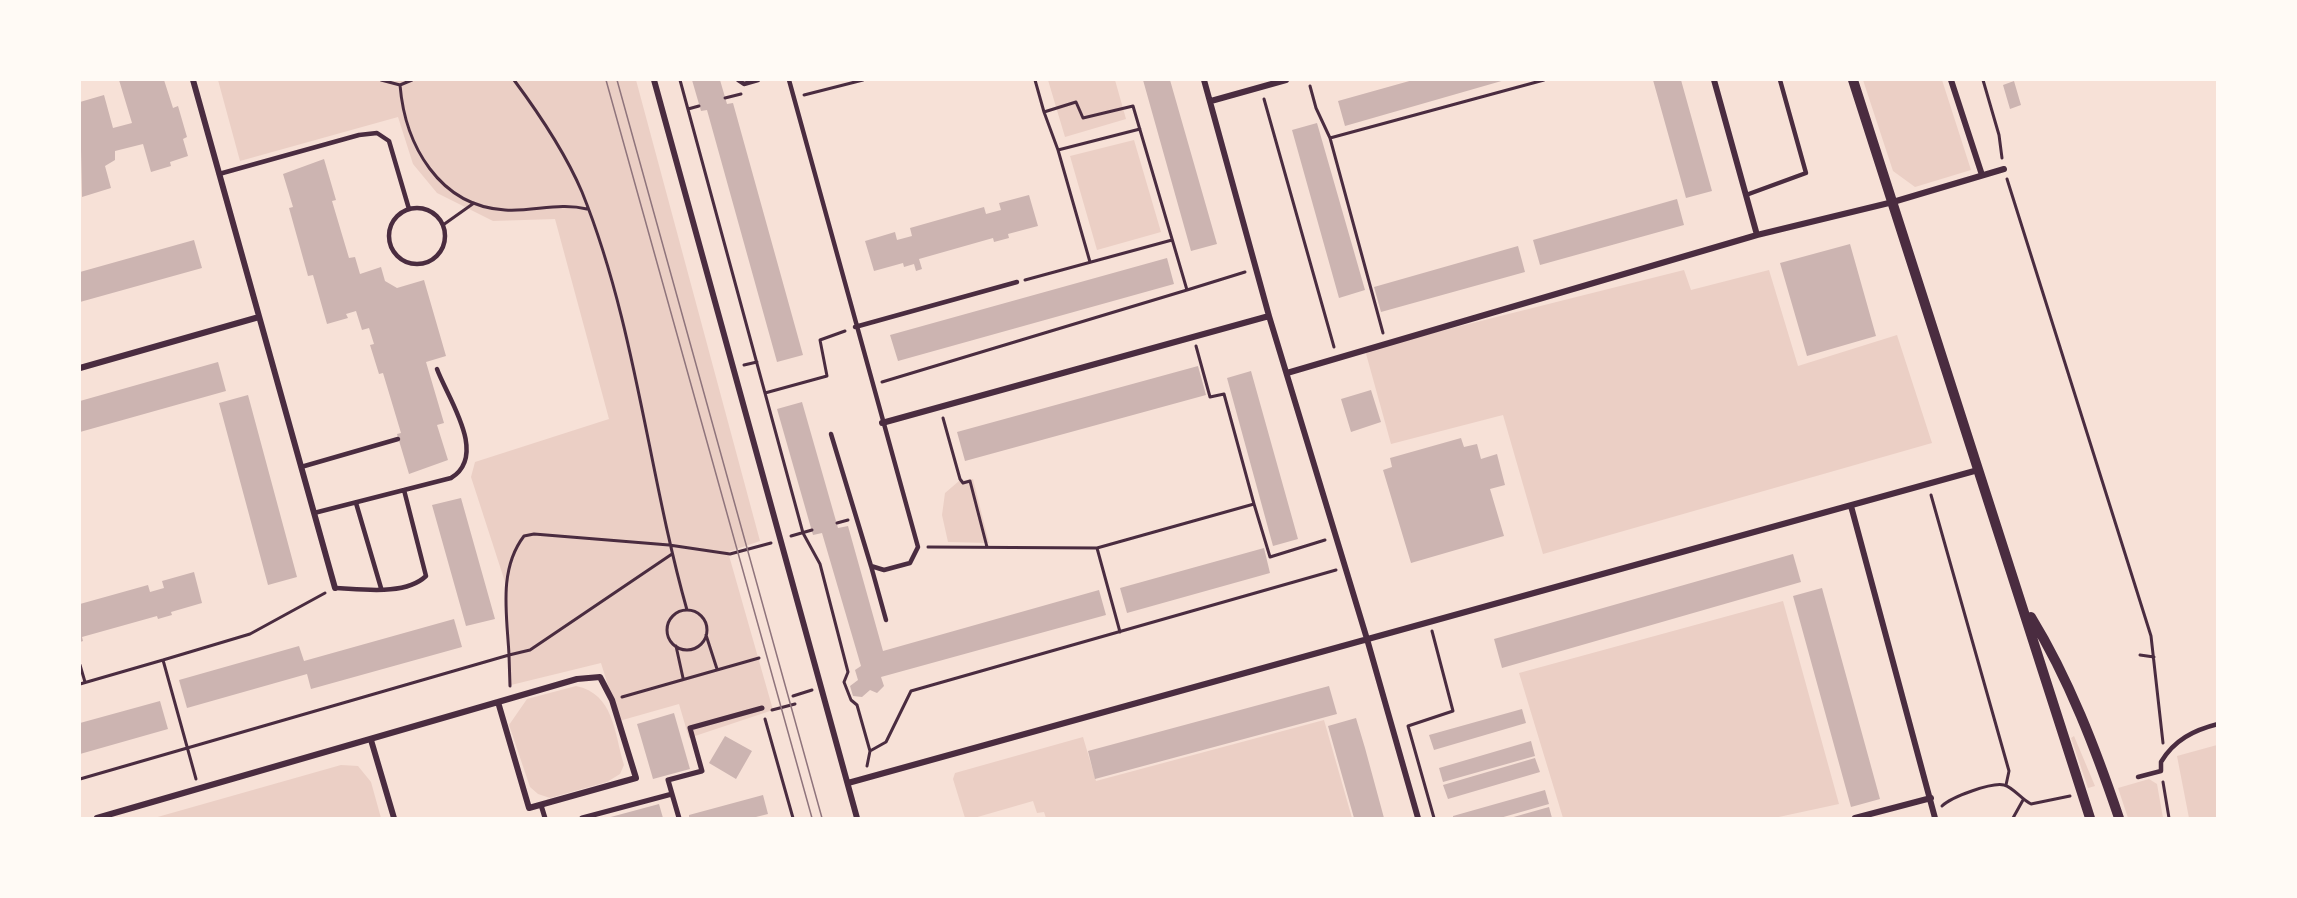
<!DOCTYPE html>
<html>
<head>
<meta charset="utf-8">
<style>
	body { margin:0 }
	#map { position:relative; width:2297px; height:898px; overflow:hidden; background:#f7e1d7; font-family:"DejaVu Sans",sans-serif }
	canvas { display:block }
	.frame { position:absolute; inset:0; border:81px solid #fffaf5; pointer-events:none }
</style>
</head>
<body>
<div id="map">
<canvas width="2297" height="898"></canvas>
<div class="frame"></div>
</div>
<script>
const ctx = document.querySelector('canvas').getContext('2d');
ctx.lineJoin = 'round';
function paint(path, color) { ctx.fillStyle = color; ctx.fill(path, 'evenodd'); }
function strokePath(path, color, width, dash) { ctx.strokeStyle = color; ctx.lineWidth = width; ctx.lineCap = dash ? 'butt' : 'round'; ctx.setLineDash(dash || []); ctx.stroke(path); }
const green = new Path2D(`
	M 218,80 L 636,80 L 760,541 L 728,552 L 773,710 L 689,738 L 679,704 L 619,721 L 601,663 L 511,685 L 505,582 L 471,477 L 475,462 L 609,419 L 555,219 L 493,221 L 437,193 L 413,164 L 398,117 L 240,161 Z
	M 1048,80 L 1115,80 L 1126,119 L 1065,137 Z
	M 1863,80 L 1942,80 L 1971,170 L 1915,187 L 1893,171 Z
	M 1134,140 L 1161,232 L 1097,250 L 1070,156 Z
	M 1684,270 L 1691,290 L 1769,270 L 1798,366 L 1897,335 L 1932,443 L 1543,554 L 1503,415 L 1391,444 L 1365,350 Z
	M 973,479 L 989,543 L 948,542 L 942,515 L 945,493 L 959,481 Z
	M 1783,601 L 1839,804 L 1774,818 L 1563,818 L 1519,673 Z
	M 576,686 C 614,694 614,732 624,765 L 620,774 L 607,782 L 550,798 L 538,794 L 530,787 L 509,725 L 527,699 Z
	M 1324,720 L 1352,818 L 1046,818 L 1044,812 L 1037,813 L 1033,801 L 974,818 L 965,818 L 953,779 L 955,773 L 1083,737 L 1096,781 Z
	M 2074,736 L 2095,786 L 2088,788 L 2071,738 Z
	M 2217,745 L 2217,818 L 2189,818 L 2177,756 Z
	M 341,765 L 358,766 L 371,782 L 381,818 L 154,818 Z
	M 2149,779 L 2157,784 L 2163,818 L 2128,818 L 2118,788 Z`);
const building = new Path2D(`
	M 119,80 L 164,80 L 173,108 L 178,106 L 187,137 L 183,139 L 188,156 L 170,162 L 171,166 L 151,172 L 143,144 L 115,151 L 115,160 L 105,166 L 111,188 L 82,197 L 80,102 L 104,95 L 113,128 L 132,123 Z
	M 692,80 L 720,80 L 727,104 L 733,103 L 803,355 L 777,362 L 707,110 L 701,111 Z
	M 1143,80 L 1170,80 L 1217,244 L 1191,251 Z
	M 1413,80 L 1505,80 L 1345,126 L 1338,101 Z
	M 1653,80 L 1681,80 L 1712,191 L 1686,198 Z
	M 2014,81 L 2021,105 L 2010,109 L 2003,85 Z
	M 1317,123 L 1365,290 L 1339,298 L 1292,130 Z
	M 324,159 L 336,200 L 332,201 L 349,258 L 355,257 L 360,274 L 381,267 L 385,281 L 397,288 L 424,280 L 446,356 L 426,362 L 444,423 L 437,425 L 448,460 L 409,474 L 397,434 L 401,433 L 383,373 L 379,374 L 370,345 L 374,344 L 369,328 L 362,330 L 356,311 L 346,314 L 348,318 L 327,324 L 313,275 L 308,276 L 289,208 L 293,207 L 283,174 Z
	M 1029,195 L 1038,226 L 1008,234 L 1009,238 L 994,242 L 993,238 L 919,259 L 922,269 L 916,271 L 914,264 L 904,267 L 903,263 L 874,271 L 865,241 L 895,232 L 897,240 L 912,236 L 910,228 L 984,207 L 986,214 L 1001,210 L 999,203 Z
	M 1677,199 L 1684,225 L 1540,265 L 1533,240 Z
	M 194,240 L 202,268 L 80,302 L 80,272 Z
	M 1850,244 L 1876,336 L 1807,356 L 1780,263 Z
	M 1518,246 L 1525,272 L 1381,312 L 1374,287 Z
	M 1167,258 L 1174,284 L 898,361 L 890,335 Z
	M 218,362 L 226,391 L 80,432 L 80,401 Z
	M 1198,366 L 1206,395 L 965,461 L 957,432 Z
	M 1251,371 L 1298,539 L 1273,546 L 1227,378 Z
	M 1371,390 L 1381,422 L 1351,432 L 1341,399 Z
	M 248,395 L 297,577 L 268,585 L 219,403 Z
	M 802,402 L 838,528 L 848,526 L 883,651 L 1099,590 L 1106,615 L 881,677 L 884,686 L 877,693 L 870,690 L 862,697 L 853,696 L 850,686 L 858,680 L 855,670 L 861,666 L 822,533 L 813,535 L 777,409 Z
	M 1461,438 L 1464,447 L 1477,444 L 1481,459 L 1497,454 L 1505,485 L 1490,489 L 1504,536 L 1411,563 L 1383,470 L 1392,467 L 1390,458 Z
	M 461,498 L 495,619 L 466,626 L 432,505 Z
	M 1264,548 L 1270,573 L 1127,613 L 1120,588 Z
	M 1793,554 L 1801,582 L 1502,668 L 1494,639 Z
	M 194,572 L 202,603 L 171,612 L 172,615 L 158,619 L 157,616 L 82,637 L 83,641 L 80,642 L 80,604 L 148,585 L 150,592 L 164,588 L 162,581 Z
	M 1822,588 L 1880,799 L 1851,807 L 1793,596 Z
	M 454,619 L 462,647 L 311,689 L 307,674 L 187,708 L 179,680 L 299,646 L 304,661 Z
	M 1329,686 L 1337,714 L 1095,779 L 1088,751 Z
	M 160,701 L 168,729 L 80,754 L 80,723 Z
	M 1522,709 L 1526,723 L 1434,750 L 1429,735 Z
	M 674,713 L 690,769 L 653,779 L 637,724 Z
	M 1356,718 L 1365,748 L 1384,818 L 1354,818 L 1328,726 Z
	M 725,736 L 752,751 L 736,779 L 709,763 Z
	M 1531,741 L 1535,756 L 1443,782 L 1439,768 Z
	M 1535,758 L 1540,772 L 1448,799 L 1443,785 Z
	M 1545,790 L 1549,804 L 1500,818 L 1453,818 L 1453,816 Z
	M 763,795 L 768,814 L 752,818 L 689,818 L 689,815 Z
	M 659,804 L 663,818 L 607,818 Z
	M 1549,807 L 1552,818 L 1510,818 Z`);
const path = new Path2D(`
	M 381,80 L 400,85
	M 412,80 L 400,85 C 405,145 439,206 505,210 C 533,212 559,202 587,209
	M 514,80 C 540,115 565,152 582,192 C 636,326 648,472 687,610
	M 680,80 L 803,533 L 820,564 L 848,672 L 844,682 L 851,700 L 857,705 L 870,751 L 867,766
	M 1983,80 L 1999,135 L 2002,158
	M 1310,86 L 1316,108 L 1330,138 L 1383,333
	M 804,95 L 863,80
	M 725,98 L 741,94
	M 1264,99 L 1334,347
	M 688,109 L 699,106
	M 1044,112 L 1058,150 L 1090,262
	M 1330,138 L 1544,80
	M 1058,150 L 1140,129
	M 2007,179 L 2151,636 L 2163,743
	M 443,225 L 474,203
	M 1025,280 L 1172,240
	M 1187,290 L 1245,272
	M 744,365 L 757,362
	M 882,382 L 1187,290 L 1133,106 L 1083,118 L 1076,102 L 1044,112 L 1035,80
	M 765,393 L 827,376 L 820,340 L 845,331
	M 943,418 L 960,479 L 963,483 L 970,481 L 987,547
	M 1931,495 L 2009,771 L 2006,785
	M 1254,504 L 1270,557 L 1325,540
	M 837,523 L 848,520
	M 791,536 L 812,530
	M 928,547 L 1097,548 L 1120,632
	M 1097,548 L 1254,504 L 1224,394 L 1210,397 L 1196,346
	M667 630a20 20 0 1 1 40 0a20 20 0 1 1-40 0Z
	M 1432,631 L 1453,711 L 1408,726 L 1434,818
	M 706,635 L 717,669
	M 676,646 L 683,678
	M 2140,655 L 2154,657
	M 80,665 L 85,682
	M 80,684 L 163,660
	M 510,686 L 509,655 L 530,650 L 672,554
	M 793,696 L 812,690
	M 622,697 L 759,658
	M 772,710 L 795,704
	M 765,719 L 793,818
	M 870,751 L 886,742 L 911,691 L 1336,570
	M 80,779 L 509,655 C 507,615 498,570 524,536 L 534,534 L 669,545 L 730,554 L 771,543
	M 196,779 L 163,660 L 250,634 L 325,593
	M 2163,782 L 2169,818
	M 1942,806 C 1951,797 1992,782 2004,785 C 2013,787 2022,800 2031,804 L 2070,796
	M 2013,818 L 2023,800`);
const service = new Path2D(`
	M 738,80 L 744,84 L 758,80
	M 789,80 L 918,547 L 910,563 L 884,570 L 871,566 L 831,434
	M 219,174 L 359,135 L 377,133 L 389,141 L 409,209
	M 1746,195 L 1806,173 L 1780,80
	M389 236a28 28 0 1 1 56 0a28 28 0 1 1-56 0Z
	M 855,327 L 1017,282
	M 301,467 L 398,439
	M 356,503 L 381,588
	M 314,513 L 451,478 C 489,455 447,397 437,369
	M 871,566 L 886,620
	M 335,588 C 361,589 405,596 426,576 L 404,490
	M 2138,777 L 2161,771 L 2161,762 C 2174,740 2194,730 2218,724`);
const pedestrian = new Path2D(`
	M 541,805 L 545,818
	M 582,818 L 672,794
	M 679,818 L 668,780 L 702,771 L 690,728 L 762,708`);
const minor = new Path2D(`
	M 193,80 L 335,588
	M 654,80 L 857,818
	M 1204,80 L 1269,316 L 1367,639 L 1418,818
	M 1714,80 L 1757,235
	M 1951,80 L 1982,175
	M 1211,101 L 1286,80
	M 80,368 L 259,317
	M 1287,373 L 1757,235 L 1893,202 L 2004,169
	M 882,423 L 1269,316
	M 1851,506 L 1935,818
	M 371,740 L 394,818
	M 848,783 L 1978,470
	M 97,818 L 498,702 L 529,808 L 636,778 L 612,700 L 600,677 L 577,679 L 498,702
	M 1855,818 L 1931,798`);
const tertiary = new Path2D(`
	M 1853,80 L 2090,818
	M 2031,617 C 2069,679 2096,750 2119,818`);
const tram = new Path2D(`
	M 606,80 L 812,818
	M 617,80 L 822,818`);
paint(green, '#ebcfc5');
paint(building, '#ccb4b1');
strokePath(path, '#4a2c40', 3);
strokePath(service, '#4a2c40', 4.5);
strokePath(pedestrian, '#4a2c40', 5);
strokePath(minor, '#4a2c40', 6);
strokePath(tertiary, '#4a2c40', 10);
strokePath(tram, '#8f747c', 1.5);
</script>
</body>
</html>
